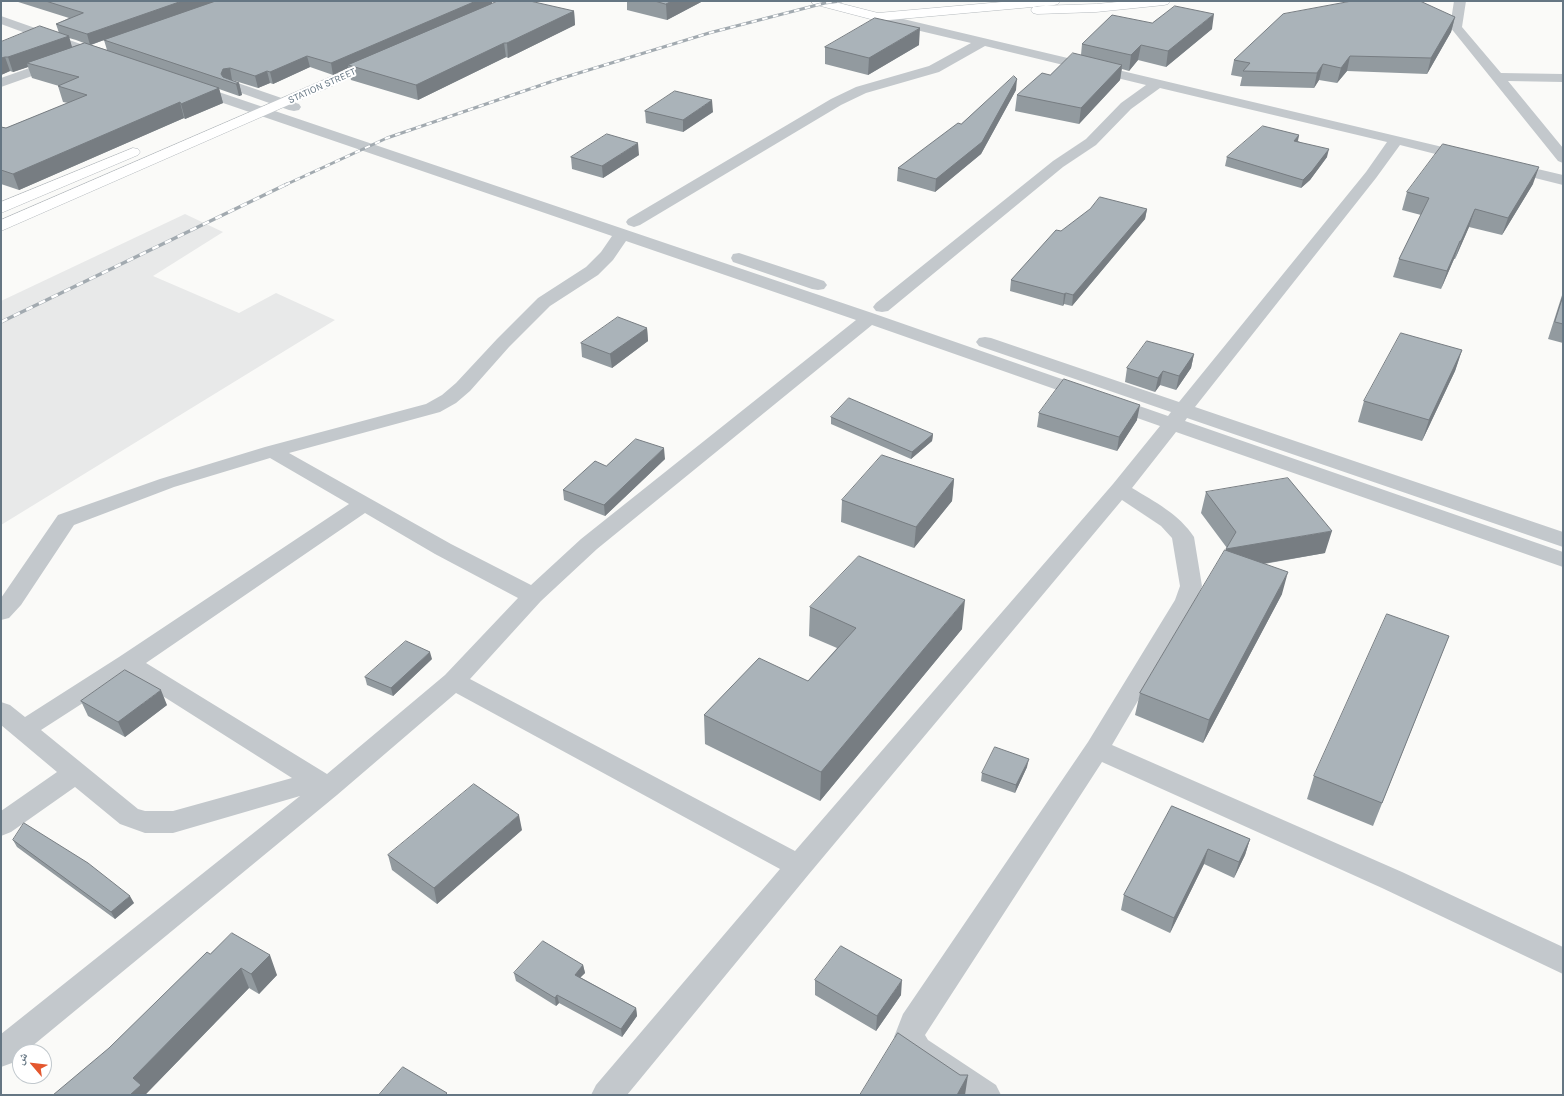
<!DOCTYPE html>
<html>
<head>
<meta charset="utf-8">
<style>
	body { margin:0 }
	#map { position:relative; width:1564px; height:1096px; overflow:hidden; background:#fafaf8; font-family:Karla,"Noto Naskh Arabic",sans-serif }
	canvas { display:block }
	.frame { position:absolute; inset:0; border:2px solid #657683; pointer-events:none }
	.north { position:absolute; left:12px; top:1044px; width:40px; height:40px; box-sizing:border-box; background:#fff; border:1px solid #c1c8cd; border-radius:50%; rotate:298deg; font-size:11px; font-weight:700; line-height:16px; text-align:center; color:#657683 }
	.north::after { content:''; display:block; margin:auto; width:14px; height:18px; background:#e4572e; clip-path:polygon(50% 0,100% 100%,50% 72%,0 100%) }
</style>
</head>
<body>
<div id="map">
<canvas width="1564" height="1096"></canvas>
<div class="frame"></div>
<div class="north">ش</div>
</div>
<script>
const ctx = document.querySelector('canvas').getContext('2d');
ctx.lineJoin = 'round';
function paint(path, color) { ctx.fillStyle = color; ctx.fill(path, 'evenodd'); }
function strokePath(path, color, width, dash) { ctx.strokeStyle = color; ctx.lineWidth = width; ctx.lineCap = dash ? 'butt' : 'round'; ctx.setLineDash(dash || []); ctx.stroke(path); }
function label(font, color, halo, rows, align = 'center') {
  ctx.font = font + ' Karla,sans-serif'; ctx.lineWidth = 4; ctx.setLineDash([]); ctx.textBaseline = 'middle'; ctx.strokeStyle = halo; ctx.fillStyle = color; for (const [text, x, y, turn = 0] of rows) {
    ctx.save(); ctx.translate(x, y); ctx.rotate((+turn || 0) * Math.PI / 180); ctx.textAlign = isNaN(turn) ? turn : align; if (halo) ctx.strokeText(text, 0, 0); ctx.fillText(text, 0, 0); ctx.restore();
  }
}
const built = new Path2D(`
	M 185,214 L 223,232 L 153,276 L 239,313 L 276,293 L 335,320 L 1,525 L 1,301 Z`);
const minor = new Path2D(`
	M 1454,1 L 1466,1 L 1462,27 L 1501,73 L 1563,74 L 1563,82 L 1508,81 L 1563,148 L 1563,163 L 1558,161 L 1450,27 Z
	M 878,13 L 1472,154 L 1475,157 L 1472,160 L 1467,162 L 1400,145 L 1376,178 L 1195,407 L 1563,532 L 1563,547 L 1187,418 L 1185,421 L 1563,552 L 1563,567 L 1176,432 L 1132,488 C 1155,502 1179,514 1194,537 L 1202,586 L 1197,600 L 1112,745 L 1402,872 L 1563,947 L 1563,974 L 1382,888 L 1102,762 L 925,1035 L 928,1040 L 996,1085 L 1001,1095 L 958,1095 L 906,1060 L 894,1037 L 903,1014 L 1088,742 L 1175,600 L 1180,586 L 1172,538 L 1161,526 L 1122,500 L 809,874 L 627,1095 L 591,1095 L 596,1085 L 780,869 L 456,693 L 337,795 L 25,1052 L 20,1052 L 20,1056 L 12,1063 L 1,1067 L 1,1034 L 300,796 L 173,833 L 145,833 L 120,824 L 75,787 L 11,832 L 1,836 L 1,811 L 57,772 L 1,725 L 1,702 L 10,705 L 25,717 L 119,657 L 349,504 L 270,458 L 174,487 L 74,525 L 21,605 L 9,618 L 1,620 L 1,598 L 58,515 L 160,479 L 265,447 L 426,404 L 442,395 L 456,383 L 497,339 L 538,298 L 586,267 L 601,252 L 612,236 L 188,91 L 186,88 L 188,85 L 193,84 L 198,85 L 875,314 L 1168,416 L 1171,412 L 979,346 L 976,342 L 979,338 L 985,337 L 991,338 L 1179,402 L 1366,172 L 1387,142 L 1160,88 L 1131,109 L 1096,145 L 1063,167 L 888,311 L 882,312 L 876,311 L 873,307 L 876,303 L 1053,161 L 1086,139 L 1121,103 L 1146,85 L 985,46 L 939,72 L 866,93 L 841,105 L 640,225 L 634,227 L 628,225 L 626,222 L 628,219 L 831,99 L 856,87 L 929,66 L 971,43 L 874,20 L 872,17 L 874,14 ZM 626,241 L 856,320 L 581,539 L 531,585 L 451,544 L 289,453 L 440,412 L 456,403 L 470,391 L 509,347 L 550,306 L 598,275 L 613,260 ZM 872,325 L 1160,426 L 1113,484 L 795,851 L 470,679 L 541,601 L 597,549 ZM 365,513 L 435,554 L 518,598 L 445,675 L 327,774 L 146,663 ZM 128,674 L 292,778 L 173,811 L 145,811 L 138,809 L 41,730 Z
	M 1,16 L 109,54 L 111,57 L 109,60 L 99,60 L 1,24 Z
	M 58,58 L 63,59 L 65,62 L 63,65 L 1,87 L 1,78 Z
	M 232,81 L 299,104 L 301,107 L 299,110 L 294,111 L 289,110 L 227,88 L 225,85 L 227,82 Z
	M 1508,162 L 1563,175 L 1563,185 L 1503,170 L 1500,167 L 1503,164 Z
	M 739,253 L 824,281 L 827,285 L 824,289 L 818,290 L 812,289 L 733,262 L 731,258 L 733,254 Z`);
const major = new Path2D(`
	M 811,1 L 831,1 L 878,13 L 1013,1 L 1060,1 L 1058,4 L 1054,5 L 878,21 L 813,4 Z
	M 1128,1 L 1170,1 L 1168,4 L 1164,5 L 1096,12 L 1037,14 L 1033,13 L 1031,10 L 1033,7 L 1037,6 L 1096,4 Z
	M 377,57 L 382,58 L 384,61 L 382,64 L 1,231 L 1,220 Z
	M 133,148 L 138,149 L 140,152 L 138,155 L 1,213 L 1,202 Z`);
const railFar1 = new Path2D(`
	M 285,185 L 387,138 L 556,80 L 709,33 L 825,3 L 841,1`);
const rail = new Path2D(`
	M 1,322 L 287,184`);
const wall = new Path2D(`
	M 15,1 L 492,1 L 492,4 L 574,11 L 575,25 L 508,58 L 506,57 L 418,100 L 351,80 L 348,68 L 333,75 L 310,67 L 273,84 L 270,83 L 258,88 L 232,80 L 231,80 L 239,83 L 242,95 L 239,96 L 219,89 L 223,103 L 185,119 L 184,118 L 19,190 L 1,184 L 1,127 L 6,128 L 68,103 L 63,102 L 58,86 L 59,86 L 32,78 L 28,67 L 13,72 L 10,71 L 1,75 L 1,42 L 59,33 L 56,24 L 69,18 ZM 69,38 L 76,40 L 84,43 L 72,47 ZM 104,40 L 107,50 L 91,45 Z
	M 627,1 L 703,1 L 667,20 L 627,10 Z
	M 1455,17 L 1451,32 L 1427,74 L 1347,71 L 1337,83 L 1319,80 L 1314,88 L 1240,86 L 1242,77 L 1231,75 L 1234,60 Z
	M 1152,23 L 1212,29 L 1166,67 L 1138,60 L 1129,71 L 1122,69 L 1120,80 L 1079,124 L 1015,111 L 1017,95 L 1050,75 L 1081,55 L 1082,44 Z
	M 919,45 L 868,75 L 825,64 L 825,47 Z
	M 1016,90 L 981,154 L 935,192 L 897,181 L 898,168 L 961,124 Z
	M 645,111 L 713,112 L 683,132 L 646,123 Z
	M 1299,135 L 1298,141 L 1327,157 L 1310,180 L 1301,188 L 1225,166 L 1227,157 Z
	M 639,155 L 603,178 L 572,169 L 571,157 Z
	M 1533,184 L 1502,235 L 1469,227 L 1455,259 L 1454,259 L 1441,289 L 1393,277 L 1399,259 L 1421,215 L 1402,210 L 1407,192 Z
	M 1147,209 L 1145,219 L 1072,306 L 1064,304 L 1063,306 L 1010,291 L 1011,280 L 1061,231 Z
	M 1563,292 L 1563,343 L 1548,339 Z
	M 647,328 L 648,341 L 612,368 L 582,357 L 581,343 Z
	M 1462,350 L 1455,371 L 1422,441 L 1358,422 L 1364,401 Z
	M 1194,354 L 1191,368 L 1176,390 L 1160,385 L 1155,392 L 1125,382 L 1127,368 Z
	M 1039,413 L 1137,420 L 1117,451 L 1037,427 Z
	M 831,417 L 933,434 L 932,441 L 911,459 L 831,424 Z
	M 665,459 L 605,516 L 564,500 L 563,490 L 606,466 Z
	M 954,479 L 952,501 L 914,548 L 841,522 L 842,500 Z
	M 1206,492 L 1325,553 L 1264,564 L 1282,594 L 1203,743 L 1135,715 L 1140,693 L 1227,548 L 1201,513 Z
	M 810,607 L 962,629 L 820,801 L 705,744 L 704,715 L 808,681 L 837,648 L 809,636 Z
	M 1449,636 L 1373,826 L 1307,799 L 1314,776 Z
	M 432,659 L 393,696 L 367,685 L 365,677 Z
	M 81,701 L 167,705 L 125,737 L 88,716 Z
	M 1027,767 L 1015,793 L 981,781 L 982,773 Z
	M 1172,806 L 1250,839 L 1245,855 L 1234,878 L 1204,864 L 1170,933 L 1121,910 L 1124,895 Z
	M 522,830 L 437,904 L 392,870 L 388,855 Z
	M 13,840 L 134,903 L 115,919 L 17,847 Z
	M 210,954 L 277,975 L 259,994 L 249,988 L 146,1094 L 109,1048 Z
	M 583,965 L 585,973 L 580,977 L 636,1008 L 637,1016 L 622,1037 L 559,1003 L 556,1006 L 516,981 L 514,973 Z
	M 815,980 L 901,995 L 876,1031 L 815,995 Z`);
const shadedWall = new Path2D(`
	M 182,1 L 216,1 L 104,40 L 90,45 L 87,34 Z
	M 476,1 L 492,1 L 492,6 L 348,65 L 348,68 L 333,75 L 331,63 Z
	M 672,1 L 703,1 L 667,20 L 666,4 Z
	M 574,11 L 575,25 L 508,58 L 507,43 Z
	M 1214,14 L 1212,29 L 1166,67 L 1168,51 Z
	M 1455,17 L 1451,32 L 1427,74 L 1431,58 Z
	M 920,28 L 919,45 L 868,75 L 869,58 Z
	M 69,36 L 73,51 L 27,63 L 28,67 L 13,72 L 8,57 Z
	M 504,43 L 506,57 L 418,100 L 416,85 Z
	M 1141,45 L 1138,60 L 1129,71 L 1131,55 Z
	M 307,56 L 310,67 L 273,84 L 270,72 Z
	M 1350,56 L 1347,71 L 1337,83 L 1341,68 Z
	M 5,57 L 10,71 L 1,75 L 1,58 Z
	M 1323,64 L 1319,80 L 1314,88 L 1317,73 Z
	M 1122,65 L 1120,80 L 1079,124 L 1081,108 Z
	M 230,68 L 232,80 L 226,81 L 221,74 L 223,69 Z
	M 267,71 L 270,83 L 258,88 L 255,76 Z
	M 1017,79 L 1016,90 L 981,154 L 935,192 L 936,179 Z
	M 239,83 L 242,95 L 239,96 L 236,84 Z
	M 219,88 L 223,103 L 185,119 L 181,104 Z
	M 712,100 L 713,112 L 683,132 L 683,120 Z
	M 180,102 L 184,118 L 19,190 L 13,174 Z
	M 1299,135 L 1297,143 L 1294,141 Z
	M 638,143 L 639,155 L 603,178 L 602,166 Z
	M 1329,149 L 1327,157 L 1310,180 L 1301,188 L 1303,180 Z
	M 1539,167 L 1533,184 L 1502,235 L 1508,218 Z
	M 1147,209 L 1145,219 L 1072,306 L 1073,295 Z
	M 1475,209 L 1469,227 L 1455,259 L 1461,241 Z
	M 1460,241 L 1454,259 L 1441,289 L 1447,271 Z
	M 1066,293 L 1064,304 L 1063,306 L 1064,294 Z
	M 647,328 L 648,341 L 612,368 L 610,354 Z
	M 1462,350 L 1455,371 L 1422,441 L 1429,420 Z
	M 1194,354 L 1191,368 L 1176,390 L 1179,376 Z
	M 1163,371 L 1160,385 L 1155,392 L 1158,378 Z
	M 1140,405 L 1137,420 L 1117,451 L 1119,437 Z
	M 933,434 L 932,441 L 911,459 L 912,452 Z
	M 664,448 L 665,459 L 605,516 L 604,505 Z
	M 954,479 L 952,501 L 914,548 L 916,527 Z
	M 1332,531 L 1325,553 L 1220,571 L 1226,549 Z
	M 1288,572 L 1282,594 L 1203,743 L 1209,720 Z
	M 965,600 L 962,629 L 820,801 L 821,772 Z
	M 430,652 L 432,659 L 393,696 L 391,688 Z
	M 161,690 L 167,705 L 125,737 L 118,722 Z
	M 1029,759 L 1027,767 L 1015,793 L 1016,785 Z
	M 519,815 L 522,830 L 437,904 L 434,888 Z
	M 1250,839 L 1245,855 L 1234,878 L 1239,862 Z
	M 1208,849 L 1204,864 L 1170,933 L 1174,918 Z
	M 130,896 L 134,903 L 115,919 L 111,912 Z
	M 270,955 L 277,975 L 259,994 L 251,974 Z
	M 583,965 L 585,973 L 576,982 L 575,975 Z
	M 241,968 L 249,988 L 146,1094 L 146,1095 L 130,1095 L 133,1078 Z
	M 902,980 L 901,995 L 876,1031 L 877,1016 Z
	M 557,995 L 559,1003 L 556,1006 L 555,998 Z
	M 636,1008 L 637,1016 L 622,1037 L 621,1029 Z
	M 968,1075 L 965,1095 L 957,1095 Z`);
const building = new Path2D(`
	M 46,1 L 182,1 L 87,34 L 56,24 L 83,13 Z
	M 216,1 L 476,1 L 331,63 L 307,56 L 270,72 L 267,71 L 255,76 L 230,68 L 223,69 L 221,74 L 223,77 L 239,83 L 236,84 L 104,40 Z
	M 498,1 L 530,1 L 574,11 L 507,43 L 504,43 L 416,85 L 348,65 Z
	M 655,1 L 672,1 L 666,4 Z
	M 1352,1 L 1420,1 L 1455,17 L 1431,58 L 1350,56 L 1341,68 L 1323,64 L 1317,73 L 1243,71 L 1250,63 L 1234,60 L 1283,14 Z
	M 1175,6 L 1214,14 L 1168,51 L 1141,45 L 1131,55 L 1082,44 L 1112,15 L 1152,23 Z
	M 875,18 L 920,28 L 869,58 L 825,47 Z
	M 40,26 L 69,36 L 8,57 L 5,57 L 1,58 L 1,42 Z
	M 85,43 L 219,88 L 181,104 L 180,102 L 13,174 L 1,170 L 1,127 L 6,128 L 87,95 L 58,86 L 79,77 L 27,63 Z
	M 1073,53 L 1122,65 L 1081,108 L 1017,95 L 1042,73 L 1050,75 Z
	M 1014,76 L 1017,79 L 982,142 L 936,179 L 898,168 L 958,123 L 961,124 Z
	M 675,91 L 712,100 L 683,120 L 645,111 Z
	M 1263,126 L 1299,135 L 1294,141 L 1329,149 L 1312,171 L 1303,180 L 1227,157 Z
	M 607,134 L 638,143 L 602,166 L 571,157 Z
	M 1443,144 L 1539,167 L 1508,218 L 1475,209 L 1461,241 L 1460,241 L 1447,271 L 1399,259 L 1429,198 L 1407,192 Z
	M 1100,197 L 1147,209 L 1073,295 L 1066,293 L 1064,294 L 1011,280 L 1056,230 L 1061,231 L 1090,209 Z
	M 1563,296 L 1563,324 L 1555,322 Z
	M 618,317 L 647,328 L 610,354 L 581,343 Z
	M 1401,333 L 1462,350 L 1429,420 L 1364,401 Z
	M 1147,341 L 1194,354 L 1179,376 L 1163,371 L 1158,378 L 1127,368 Z
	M 1064,379 L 1140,405 L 1119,437 L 1039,413 Z
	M 849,398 L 933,434 L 912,452 L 831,417 Z
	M 636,439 L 664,448 L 604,505 L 563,490 L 595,461 L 606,466 Z
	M 882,455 L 954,479 L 916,527 L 842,500 Z
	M 1288,478 L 1332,531 L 1226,549 L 1236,532 L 1206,492 Z
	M 1225,550 L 1288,572 L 1209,720 L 1140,693 Z
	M 859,556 L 965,600 L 821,772 L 704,715 L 759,658 L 808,681 L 856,628 L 810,607 Z
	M 1387,614 L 1449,636 L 1382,803 L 1314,776 Z
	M 406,641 L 430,652 L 391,688 L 365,677 Z
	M 125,670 L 161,690 L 118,722 L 81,701 Z
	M 995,747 L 1029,759 L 1016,785 L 982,773 Z
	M 474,784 L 519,815 L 434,888 L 388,855 Z
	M 1172,806 L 1250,839 L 1239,862 L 1208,849 L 1174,918 L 1124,895 Z
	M 24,823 L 88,863 L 130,896 L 111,912 L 13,840 Z
	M 232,933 L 270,955 L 251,974 L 241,968 L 133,1078 L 141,1085 L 130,1095 L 53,1095 L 109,1048 L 207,952 L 210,954 Z
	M 543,941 L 583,965 L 575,975 L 636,1008 L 621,1029 L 557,995 L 555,998 L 514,973 Z
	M 841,946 L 902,980 L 877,1016 L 815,980 Z
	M 898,1033 L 960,1075 L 968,1075 L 957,1095 L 860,1095 Z
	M 403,1067 L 447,1093 L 445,1095 L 379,1095 Z`);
const farStreetnames = [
	["STATION STREET",322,86,-24]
];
paint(built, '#e8e9e9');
strokePath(major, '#b5babe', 1);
paint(minor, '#c3c8cc');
paint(major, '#fff');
strokePath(railFar1, '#a2aab0', 3);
strokePath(rail, '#a2aab0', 3.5);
strokePath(railFar1, '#fff', 2, [5.5]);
strokePath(rail, '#fff', 2.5, [7]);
paint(wall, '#929a9f');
paint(shadedWall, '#777d82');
paint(building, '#aab3b9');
strokePath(building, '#777d82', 1);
label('10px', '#657683', '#fff', farStreetnames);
</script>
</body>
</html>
